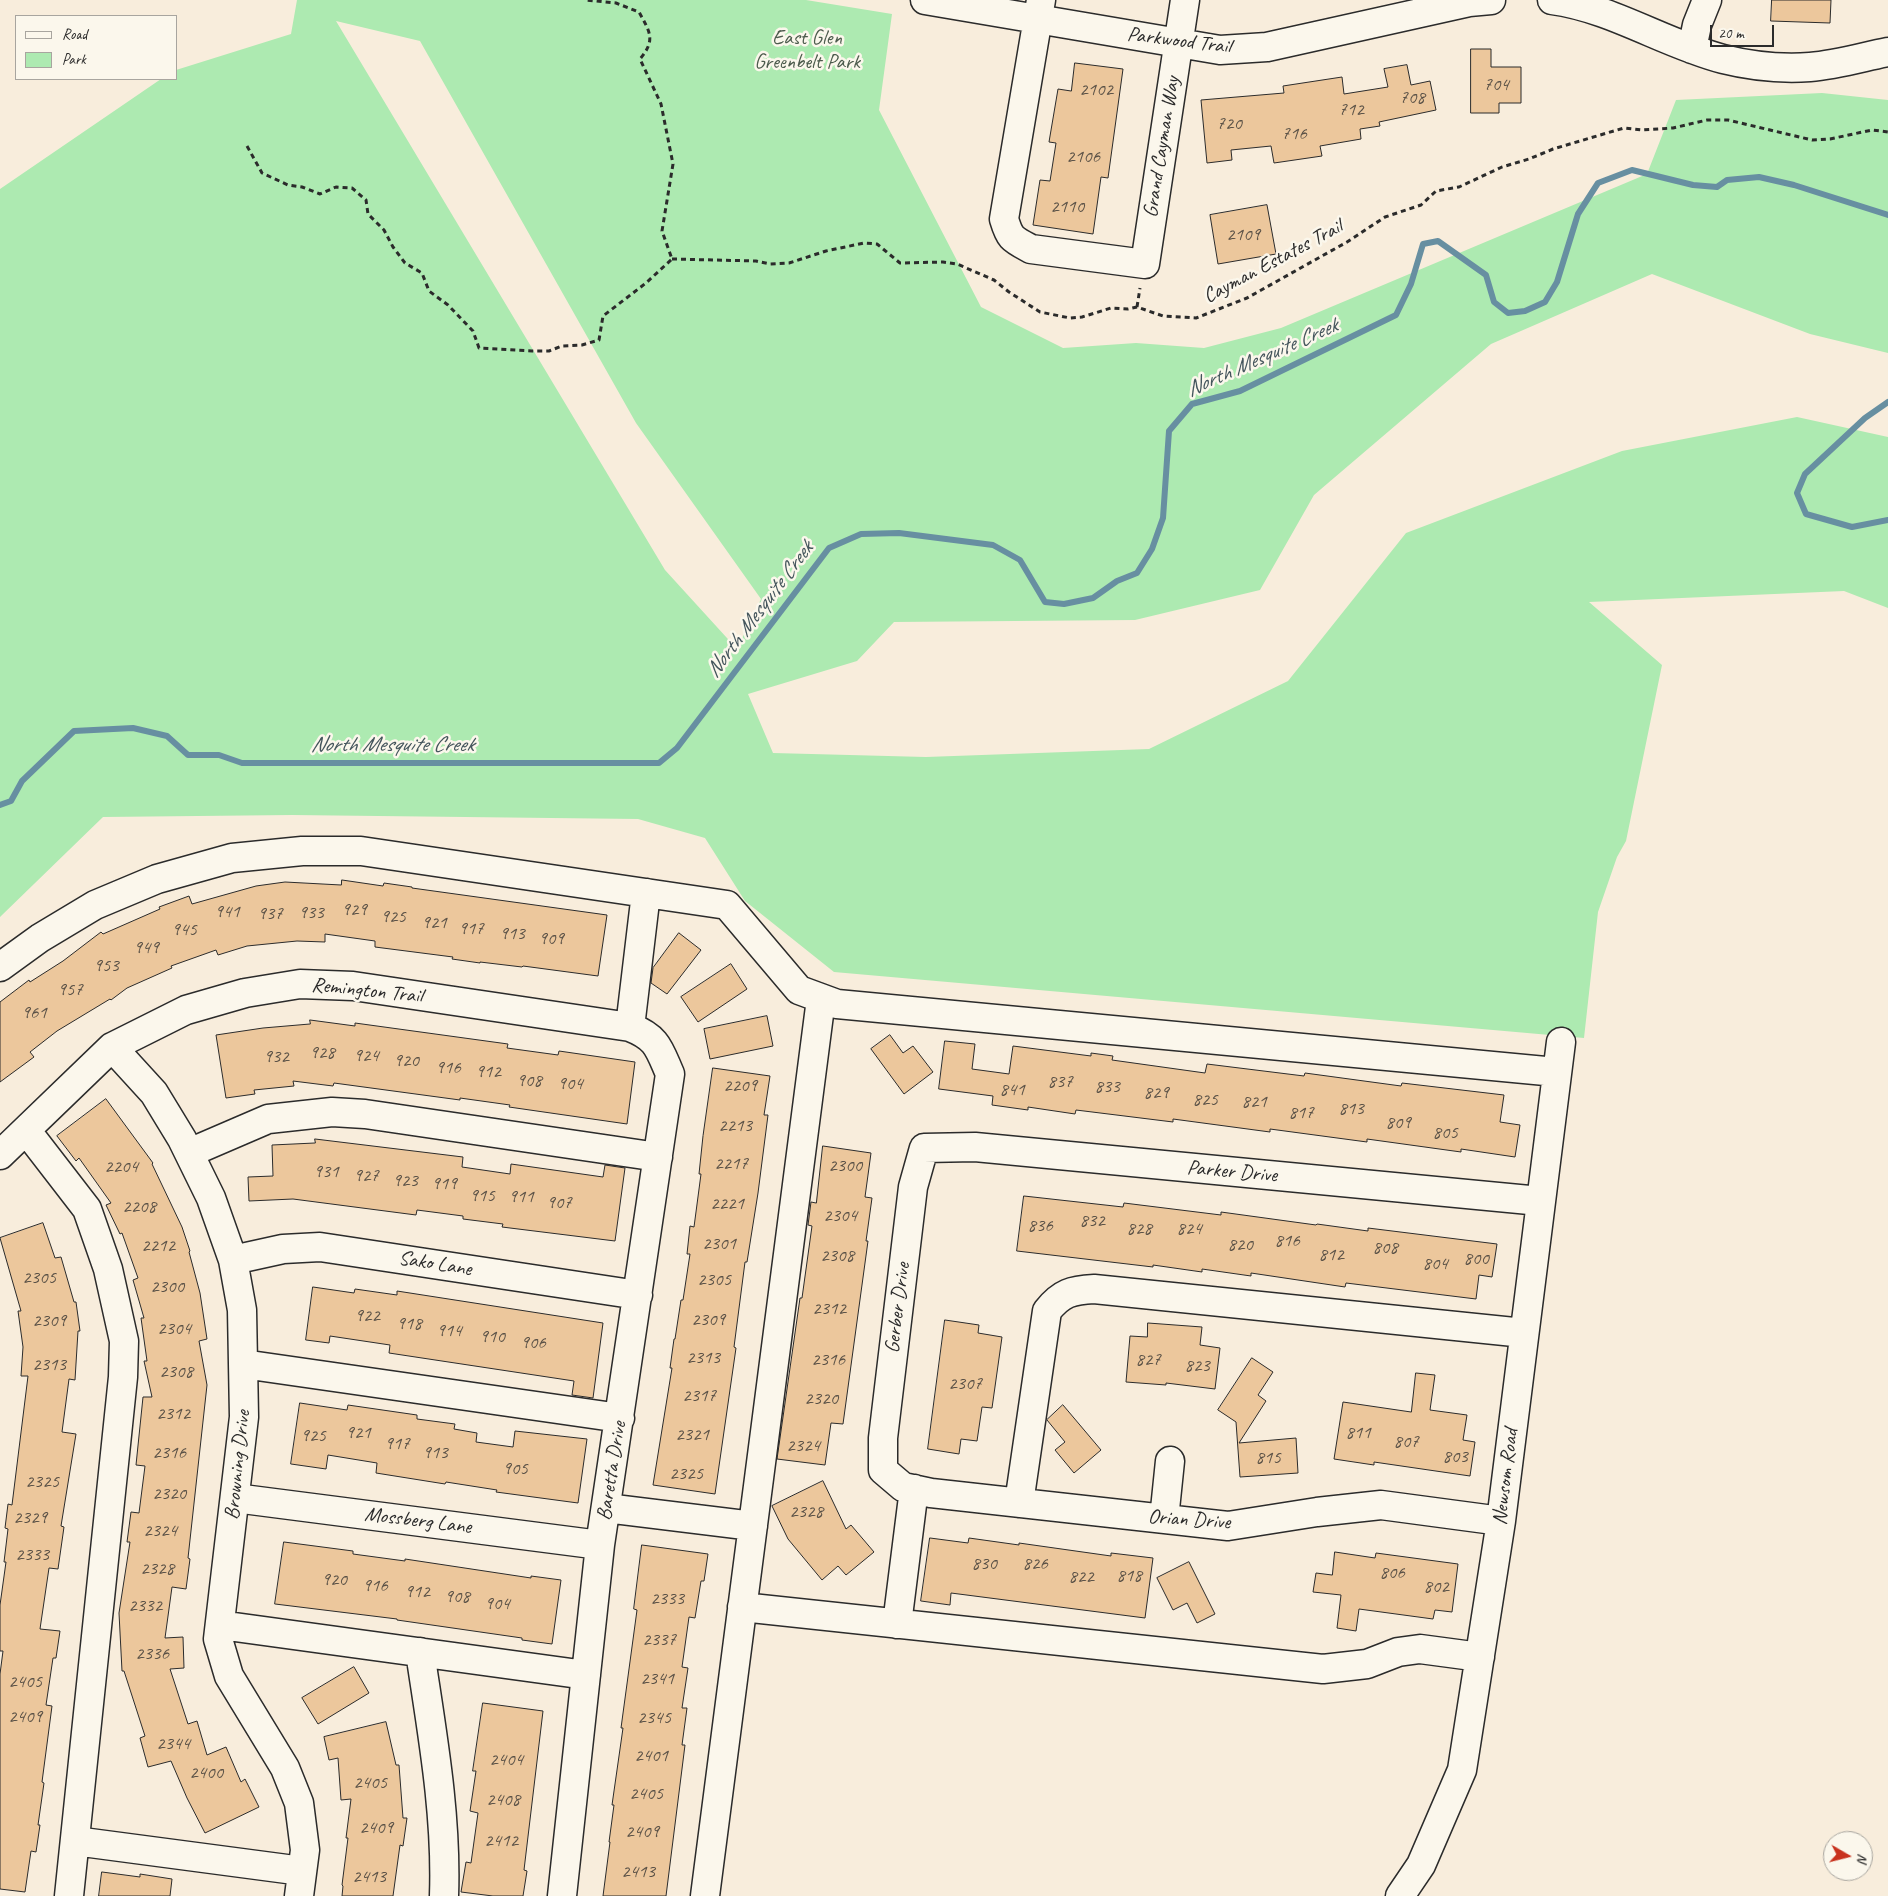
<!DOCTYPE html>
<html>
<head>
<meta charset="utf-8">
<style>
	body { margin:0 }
	#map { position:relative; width:1888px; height:1896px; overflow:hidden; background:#f8eddc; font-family:Caveat,sans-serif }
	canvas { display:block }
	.legend { position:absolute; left:15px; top:15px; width:162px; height:65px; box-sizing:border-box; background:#fbf7ec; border:1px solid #a8a59f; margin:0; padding:6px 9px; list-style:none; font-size:15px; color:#2b2b2b }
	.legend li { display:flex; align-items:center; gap:10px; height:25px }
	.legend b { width:25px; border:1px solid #a8a59f }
	.north { position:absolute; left:1823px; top:1831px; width:50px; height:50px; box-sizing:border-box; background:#fbf7ec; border:1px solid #a8a59f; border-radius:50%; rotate:98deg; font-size:14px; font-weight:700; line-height:20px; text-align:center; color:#2b2b2b }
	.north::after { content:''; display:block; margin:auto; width:18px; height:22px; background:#c8321e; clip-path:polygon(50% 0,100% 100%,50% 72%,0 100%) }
	.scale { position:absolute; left:1710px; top:25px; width:64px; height:22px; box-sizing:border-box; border:2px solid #2b2b2b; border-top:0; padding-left:6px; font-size:15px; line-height:18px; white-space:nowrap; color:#2b2b2b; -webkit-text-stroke:4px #fbf7ec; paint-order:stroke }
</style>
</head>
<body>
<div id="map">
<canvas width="1888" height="1896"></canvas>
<ul class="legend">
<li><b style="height:6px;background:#fbf7ec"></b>Road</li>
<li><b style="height:14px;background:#adeab1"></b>Park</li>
</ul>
<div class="north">N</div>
<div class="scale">20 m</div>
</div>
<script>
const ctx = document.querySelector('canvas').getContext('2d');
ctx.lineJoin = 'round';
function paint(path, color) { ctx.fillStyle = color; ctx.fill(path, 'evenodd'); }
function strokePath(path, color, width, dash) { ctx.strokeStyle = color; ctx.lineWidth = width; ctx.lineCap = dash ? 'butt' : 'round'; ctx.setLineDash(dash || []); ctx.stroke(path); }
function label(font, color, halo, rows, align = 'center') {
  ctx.font = font + ' Caveat,sans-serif'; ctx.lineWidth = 5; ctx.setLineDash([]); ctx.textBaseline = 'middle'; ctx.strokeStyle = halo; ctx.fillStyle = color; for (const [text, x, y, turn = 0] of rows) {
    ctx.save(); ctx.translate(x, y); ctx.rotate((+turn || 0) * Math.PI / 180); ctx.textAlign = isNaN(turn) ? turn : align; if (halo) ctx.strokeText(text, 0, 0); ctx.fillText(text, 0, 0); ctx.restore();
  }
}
const green = new Path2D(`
	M 297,0 L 806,0 L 892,14 L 879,110 L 981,307 L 1063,348 L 1136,343 L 1204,348 L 1281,328 L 1647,174 L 1676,100 L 1822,93 L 1888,100 L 1888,353 L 1810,334 L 1652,274 L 1491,344 L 1314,495 L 1260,590 L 1135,620 L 894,622 L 857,661 L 748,694 L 773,753 L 926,757 L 1149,749 L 1288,681 L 1406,533 L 1622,451 L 1797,417 L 1888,437 L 1888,608 L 1844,591 L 1589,602 L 1662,665 L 1626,841 L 1617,857 L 1598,912 L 1584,1038 L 834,972 L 745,901 L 705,838 L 638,819 L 292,815 L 103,817 L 0,917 L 0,189 L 161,79 L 176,79 L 176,70 L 291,34 ZM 336,21 L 420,41 L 636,423 L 761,599 L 737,649 L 665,570 Z`);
const stream = new Path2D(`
	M 1888,402 L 1865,418 L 1805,474 L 1797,493 L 1806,514 L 1852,527 L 1888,520
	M 0,805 L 11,801 L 22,781 L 74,731 L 133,728 L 167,736 L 188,755 L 219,755 L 242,763 L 659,763 L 677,748 L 829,548 L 861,534 L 899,533 L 993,545 L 1020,560 L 1045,602 L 1064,604 L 1093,598 L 1117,581 L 1137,573 L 1152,549 L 1163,518 L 1169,431 L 1192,404 L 1240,391 L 1396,315 L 1411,284 L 1423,244 L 1438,241 L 1486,275 L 1494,302 L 1508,313 L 1525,311 L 1545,302 L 1557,282 L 1578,214 L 1598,183 L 1632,170 L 1693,185 L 1717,187 L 1727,180 L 1759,177 L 1794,185 L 1888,215`);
const building = new Path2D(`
	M 1772,0 L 1831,0 L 1830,23 L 1771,21 Z
	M 1471,49 L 1491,49 L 1491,67 L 1521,67 L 1521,103 L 1499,103 L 1499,113 L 1471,113 Z
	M 1075,63 L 1123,69 L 1108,178 L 1101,177 L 1093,234 L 1033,225 L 1040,180 L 1050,181 L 1056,143 L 1049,142 L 1058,89 L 1071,91 Z
	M 1407,65 L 1411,85 L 1430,81 L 1436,110 L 1379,122 L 1380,126 L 1360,129 L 1361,139 L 1320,146 L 1322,156 L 1274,163 L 1271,146 L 1231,150 L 1232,160 L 1207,163 L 1201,100 L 1284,93 L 1283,86 L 1342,77 L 1344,94 L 1388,87 L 1384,69 Z
	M 1267,205 L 1276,254 L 1218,264 L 1210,215 Z
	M 342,880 L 383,886 L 384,883 L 412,887 L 412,888 L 607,915 L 598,976 L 523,966 L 522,967 L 480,962 L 480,963 L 452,959 L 453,957 L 375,947 L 375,941 L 325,934 L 325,942 L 297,941 L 247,946 L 218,955 L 216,950 L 171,966 L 172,968 L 127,988 L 111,1000 L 110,999 L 57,1031 L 30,1052 L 34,1057 L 0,1082 L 0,1002 L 29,980 L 30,982 L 63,961 L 101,932 L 103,934 L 160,909 L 159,907 L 189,896 L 192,904 L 256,886 L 285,882 L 341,885 Z
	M 679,933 L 701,950 L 667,994 L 651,983 L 653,968 Z
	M 731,964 L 747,989 L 698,1022 L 681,997 Z
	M 767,1016 L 773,1046 L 710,1059 L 704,1029 Z
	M 310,1020 L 355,1026 L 355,1023 L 508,1044 L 507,1048 L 558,1055 L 559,1051 L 635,1062 L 627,1124 L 509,1107 L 510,1105 L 460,1098 L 460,1100 L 334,1083 L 333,1086 L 293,1081 L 294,1086 L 254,1090 L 255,1094 L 226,1098 L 216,1035 L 263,1028 L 310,1024 Z
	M 890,1035 L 903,1053 L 913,1046 L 933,1072 L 904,1094 L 871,1049 Z
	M 945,1041 L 975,1044 L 972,1069 L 1009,1074 L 1013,1046 L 1091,1056 L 1091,1053 L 1113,1056 L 1112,1060 L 1205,1073 L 1207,1064 L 1304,1076 L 1305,1073 L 1401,1086 L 1402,1083 L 1504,1095 L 1500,1122 L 1520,1125 L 1515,1157 L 1461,1149 L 1461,1152 L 1367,1139 L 1367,1142 L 1270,1129 L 1270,1132 L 1173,1119 L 1173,1122 L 1076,1110 L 1075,1114 L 1028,1107 L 1028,1110 L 992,1105 L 993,1096 L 939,1089 Z
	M 713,1068 L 770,1076 L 764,1115 L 768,1115 L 758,1193 L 747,1262 L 745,1262 L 734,1347 L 736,1348 L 715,1494 L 653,1485 L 672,1368 L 670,1368 L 674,1339 L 675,1339 L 681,1300 L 683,1300 L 690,1254 L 687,1254 L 690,1226 L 694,1227 L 701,1174 L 699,1174 L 703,1136 Z
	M 106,1099 L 153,1163 L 152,1164 L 182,1227 L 190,1251 L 189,1252 L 200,1293 L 207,1339 L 199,1341 L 207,1385 L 188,1558 L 190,1559 L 186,1589 L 172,1587 L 165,1638 L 183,1637 L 184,1668 L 170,1669 L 188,1724 L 197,1721 L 207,1755 L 226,1747 L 241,1782 L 245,1779 L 259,1807 L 205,1833 L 187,1798 L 171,1761 L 148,1767 L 140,1738 L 145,1736 L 124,1671 L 122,1671 L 119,1613 L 130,1542 L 127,1542 L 131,1512 L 139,1513 L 145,1466 L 136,1465 L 143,1397 L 152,1397 L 144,1361 L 147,1361 L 141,1318 L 144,1318 L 133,1280 L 138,1278 L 122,1233 L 120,1234 L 106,1205 L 111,1203 L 79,1158 L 76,1161 L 57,1136 Z
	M 315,1139 L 463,1157 L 462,1167 L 510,1174 L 511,1164 L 603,1177 L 605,1165 L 625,1168 L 615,1241 L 502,1227 L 503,1224 L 463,1219 L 463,1216 L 417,1210 L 416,1215 L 293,1199 L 249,1201 L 248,1177 L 273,1176 L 272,1145 L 315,1143 Z
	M 823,1146 L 871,1153 L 865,1197 L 872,1198 L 866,1241 L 868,1241 L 843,1424 L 831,1423 L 825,1465 L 777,1459 L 800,1298 L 802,1298 L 812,1226 L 808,1225 L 811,1202 L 816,1203 Z
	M 1024,1196 L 1123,1207 L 1124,1203 L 1221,1215 L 1221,1212 L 1316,1225 L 1317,1224 L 1368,1231 L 1368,1228 L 1497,1244 L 1492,1277 L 1479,1275 L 1476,1299 L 1346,1283 L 1345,1287 L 1251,1273 L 1251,1276 L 1202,1269 L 1202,1272 L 1153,1265 L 1153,1267 L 1017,1251 Z
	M 43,1223 L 55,1258 L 61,1257 L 74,1302 L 76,1302 L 80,1331 L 78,1331 L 75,1380 L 69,1379 L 62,1432 L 76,1434 L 61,1526 L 64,1527 L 58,1569 L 49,1568 L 40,1629 L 60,1631 L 56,1658 L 53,1658 L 46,1705 L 52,1706 L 42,1782 L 44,1783 L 38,1825 L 40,1825 L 36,1852 L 31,1851 L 25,1892 L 0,1889 L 0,1674 L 3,1651 L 0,1651 L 0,1605 L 6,1562 L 4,1562 L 8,1529 L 5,1528 L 8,1504 L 12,1505 L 28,1376 L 21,1376 L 23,1347 L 18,1311 L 21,1311 L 0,1238 Z
	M 313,1287 L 354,1293 L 355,1289 L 397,1295 L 397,1291 L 603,1323 L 593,1398 L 572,1395 L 574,1381 L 389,1353 L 390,1345 L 330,1336 L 329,1343 L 306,1340 Z
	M 945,1320 L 979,1325 L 978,1333 L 1002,1337 L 992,1408 L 982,1407 L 977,1441 L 961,1439 L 959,1454 L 928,1449 Z
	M 1148,1323 L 1202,1327 L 1200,1345 L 1220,1348 L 1215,1389 L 1166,1383 L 1166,1385 L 1126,1382 L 1130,1336 L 1147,1337 Z
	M 1252,1358 L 1273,1372 L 1258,1395 L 1266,1401 L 1239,1443 L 1296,1438 L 1298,1473 L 1240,1477 L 1236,1422 L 1218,1410 Z
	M 1416,1373 L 1435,1375 L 1430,1410 L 1467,1415 L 1463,1440 L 1475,1442 L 1470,1476 L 1374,1462 L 1374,1465 L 1334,1459 L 1343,1402 L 1411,1412 Z
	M 300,1403 L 347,1410 L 348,1405 L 417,1415 L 417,1419 L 455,1424 L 454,1429 L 477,1433 L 476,1442 L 513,1447 L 515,1431 L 587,1439 L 578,1503 L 496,1492 L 497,1490 L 446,1482 L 445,1484 L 376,1473 L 377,1463 L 328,1455 L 326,1469 L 291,1464 Z
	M 1063,1405 L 1101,1450 L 1074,1473 L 1055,1450 L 1065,1442 L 1047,1420 Z
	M 823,1481 L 846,1529 L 851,1525 L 874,1552 L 846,1575 L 838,1566 L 822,1580 L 788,1539 L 772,1506 Z
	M 930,1538 L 968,1543 L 969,1538 L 1019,1545 L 1019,1543 L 1111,1556 L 1111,1553 L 1153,1558 L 1145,1618 L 951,1593 L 950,1605 L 921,1601 Z
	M 284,1542 L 353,1551 L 353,1554 L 405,1561 L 405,1559 L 531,1578 L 531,1576 L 561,1580 L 552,1644 L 522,1640 L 522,1638 L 397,1620 L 397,1619 L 275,1604 Z
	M 642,1545 L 708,1554 L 704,1581 L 701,1581 L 695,1618 L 689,1617 L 682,1667 L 688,1668 L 682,1708 L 687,1708 L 682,1745 L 685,1745 L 666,1896 L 603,1896 L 610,1842 L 609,1842 L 614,1805 L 612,1805 L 623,1728 L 621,1728 L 637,1610 L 634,1609 Z
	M 1335,1552 L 1375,1558 L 1376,1553 L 1458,1564 L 1452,1612 L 1435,1610 L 1433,1619 L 1359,1609 L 1356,1631 L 1337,1628 L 1341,1595 L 1313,1592 L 1316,1573 L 1332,1575 Z
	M 1189,1562 L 1215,1614 L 1197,1623 L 1187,1603 L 1173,1610 L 1157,1578 Z
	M 354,1667 L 369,1693 L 318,1724 L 302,1698 Z
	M 483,1703 L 543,1711 L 524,1870 L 527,1871 L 523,1896 L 493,1896 L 461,1892 L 466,1862 L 471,1863 L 478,1813 L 470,1811 L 476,1771 L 473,1771 Z
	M 386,1722 L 396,1765 L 399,1765 L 403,1818 L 407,1818 L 403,1846 L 400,1845 L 393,1896 L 342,1896 L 343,1886 L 342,1885 L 348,1838 L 346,1838 L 351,1799 L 341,1800 L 338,1758 L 329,1760 L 324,1737 Z
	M 102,1872 L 140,1877 L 140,1874 L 172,1879 L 170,1896 L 99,1896 Z`);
const path = new Path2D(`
	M 247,146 L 262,173 L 288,185 L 302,187 L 320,194 L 336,187 L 352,188 L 366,200 L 368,214 L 384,230 L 393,247 L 405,263 L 422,273 L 429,291 L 448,305 L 473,331 L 479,348 L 532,351 L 549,351 L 562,346 L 582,345 L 599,340 L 603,316 L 646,283 L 672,259 L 662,231 L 673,164 L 661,104 L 640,59 C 656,40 650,32 639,12 L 616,3 L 586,0
	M 672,259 L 756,261 L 770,264 L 789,263 L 826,251 L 864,243 L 877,244 L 900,263 L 943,262 L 957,264 L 994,280 L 1009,292 L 1040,312 L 1070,318 L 1082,317 L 1111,308 L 1128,309 L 1137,307 L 1163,316 L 1196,318 L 1247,298 L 1347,242 L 1385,217 L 1421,205 L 1436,191 L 1459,187 L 1502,167 L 1529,159 L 1553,149 L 1607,133 L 1624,128 L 1642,130 L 1673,128 L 1707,120 L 1728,120 L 1812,140 L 1830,139 L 1872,130 L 1888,132
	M 1137,307 L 1140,288`);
const minor = new Path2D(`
	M 925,0 L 1220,50 L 1267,47 L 1469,2 L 1491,0
	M 1041,0 L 1004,219 C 1010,239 1012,239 1031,249 L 1145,264 L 1185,0
	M 1552,0 C 1612,8 1665,44 1723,59 C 1751,66 1781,69 1810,67 C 1836,65 1863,57 1888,52
	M 1692,49 L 1697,25 L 1707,0
	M 0,967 L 40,938 L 95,905 L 157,879 L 232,858 L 302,851 L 361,851 L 727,905 L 799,990 L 837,1004 L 1556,1072
	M 630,1027 L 646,893
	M 112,1047 L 154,1093 L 182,1139 L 211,1198 L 233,1260 L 242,1310 L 244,1417 L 218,1639 L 229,1676 L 285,1768 L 299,1803 L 305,1850 L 299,1896
	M 26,1130 L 87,1209 L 108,1269 L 124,1341 L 123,1377 L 69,1896
	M 189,1153 L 268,1119 L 332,1112 L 365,1114 L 658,1157
	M 0,1155 L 112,1047 L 186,1010 L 245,993 L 300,984 L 353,986 L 630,1027 C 658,1038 659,1049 670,1074 L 600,1545 L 562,1896
	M 233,1260 L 283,1249 L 320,1247 L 638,1295
	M 243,1364 L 620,1418
	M 235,1498 L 600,1545
	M 1019,1503 L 1047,1311 C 1061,1293 1072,1290 1094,1289 L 1524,1333
	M 606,1508 L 753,1526
	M 1164,1519 L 1170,1461
	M 1501,1521 L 1381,1505 L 1317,1512 L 1228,1526 L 931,1493 L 903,1487 L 883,1470 L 883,1438 L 913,1187 L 924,1148 L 975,1147 L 1540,1201
	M 742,1607 L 1323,1669 L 1367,1664 L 1398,1652 L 1420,1649 L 1480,1657
	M 897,1624 L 914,1489
	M 220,1625 L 586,1675
	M 420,1652 C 432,1733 447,1814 444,1896
	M 75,1841 L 302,1871
	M 705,1896 L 821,999
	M 1400,1896 L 1421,1865 L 1462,1770 L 1501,1521 L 1561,1042`);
const numberNames = [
	["704",1496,85],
	["2102",1096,90],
	["708",1412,98],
	["712",1351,110],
	["720",1229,124],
	["716",1294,134],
	["2106",1083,157],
	["2110",1067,207],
	["2109",1243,235],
	["929",354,910],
	["941",227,912],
	["933",311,913],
	["937",270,914],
	["925",393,917],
	["921",434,923],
	["917",471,929],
	["945",184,930],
	["913",512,934],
	["909",551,939],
	["949",146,948],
	["953",106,966],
	["957",70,990],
	["961",34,1013],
	["928",322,1053],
	["924",366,1056],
	["932",276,1057],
	["920",406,1061],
	["916",448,1068],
	["912",488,1072],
	["908",529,1081],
	["837",1060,1082],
	["904",570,1084],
	["2209",740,1086],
	["833",1107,1087],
	["841",1012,1090],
	["829",1156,1093],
	["825",1205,1100],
	["821",1254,1102],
	["813",1351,1109],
	["817",1301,1113],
	["809",1398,1123],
	["2213",735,1126],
	["805",1445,1133],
	["2217",731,1164],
	["2300",845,1166],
	["2204",121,1167],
	["931",326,1172],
	["927",366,1176],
	["923",405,1181],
	["919",444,1184],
	["915",482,1196],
	["911",521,1197],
	["907",559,1203],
	["2221",727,1204],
	["2208",139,1207],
	["2304",840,1216],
	["832",1092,1221],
	["836",1040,1226],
	["828",1139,1229],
	["824",1189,1229],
	["816",1287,1241],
	["2301",719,1244],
	["820",1240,1245],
	["2212",158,1246],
	["808",1385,1248],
	["812",1331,1255],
	["2308",837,1256],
	["800",1476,1259],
	["804",1435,1264],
	["2305",39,1278],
	["2305",714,1280],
	["2300",167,1287],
	["2312",829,1309],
	["922",367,1316],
	["2309",708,1320],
	["2309",49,1321],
	["918",409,1324],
	["2304",174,1329],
	["914",449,1331],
	["910",492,1337],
	["906",533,1343],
	["2313",703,1358],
	["2316",828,1360],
	["827",1148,1360],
	["2313",49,1365],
	["823",1197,1366],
	["2308",176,1372],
	["2307",965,1384],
	["2317",699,1396],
	["2320",821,1399],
	["2312",173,1414],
	["921",358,1433],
	["811",1358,1433],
	["2321",692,1435],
	["925",313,1436],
	["807",1406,1442],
	["917",397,1444],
	["2324",803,1446],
	["2316",169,1453],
	["913",435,1453],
	["803",1455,1457],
	["815",1268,1458],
	["905",515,1469],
	["2325",686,1474],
	["2325",42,1482],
	["2320",169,1494],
	["2328",806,1512],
	["2329",30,1518],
	["2324",160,1531],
	["2333",32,1555],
	["830",984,1564],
	["826",1035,1564],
	["2328",157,1569],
	["806",1392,1573],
	["818",1129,1576],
	["822",1081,1577],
	["920",334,1580],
	["916",375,1586],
	["802",1436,1587],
	["912",417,1592],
	["908",457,1597],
	["2333",667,1599],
	["904",497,1604],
	["2332",145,1606],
	["2337",659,1640],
	["2336",152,1654],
	["2341",657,1679],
	["2405",25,1682],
	["2409",25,1717],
	["2345",654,1718],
	["2344",173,1744],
	["2401",651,1756],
	["2404",506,1760],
	["2400",206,1773],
	["2405",370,1783],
	["2405",646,1794],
	["2408",503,1800],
	["2409",376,1828],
	["2409",642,1832],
	["2412",501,1841],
	["2413",638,1872],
	["2413",369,1877]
];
const parkNames = [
	["East Glen",807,38],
	["Greenbelt Park",807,62]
];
const streetNames = [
	["Parkwood Trail",1179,41,7],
	["Grand Cayman Way",1162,147,-81],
	["Cayman Estates Trail",1273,262,-28],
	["Remington Trail",367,991,6],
	["Parker Drive",1232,1172,5],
	["Sako Lane",435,1264,9],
	["Gerber Drive",898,1308,-83],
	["Browning Drive",238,1465,-84],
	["Baretta Drive",612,1471,-81],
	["Newsom Road",1506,1477,-83],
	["Orian Drive",1189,1520,4],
	["Mossberg Lane",418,1521,7]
];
const waterNames = [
	["North Mesquite Creek",1262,358,-24],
	["North Mesquite Creek",760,610,-53],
	["North Mesquite Creek",392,745]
];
paint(green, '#adeab1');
strokePath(stream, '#678fa1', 6);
paint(building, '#ecc79c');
strokePath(building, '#2b2b2b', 1);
strokePath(minor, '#2b2b2b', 31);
strokePath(path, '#2b2b2b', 3, [5, 4]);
strokePath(minor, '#fbf7ec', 28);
label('19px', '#5b5247', null, numberNames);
label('21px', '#4c5b4c', '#fbf7ec', parkNames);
label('21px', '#2b2b2b', '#fbf7ec', streetNames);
label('italic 22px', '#44555c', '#fbf7ec', waterNames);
</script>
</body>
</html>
